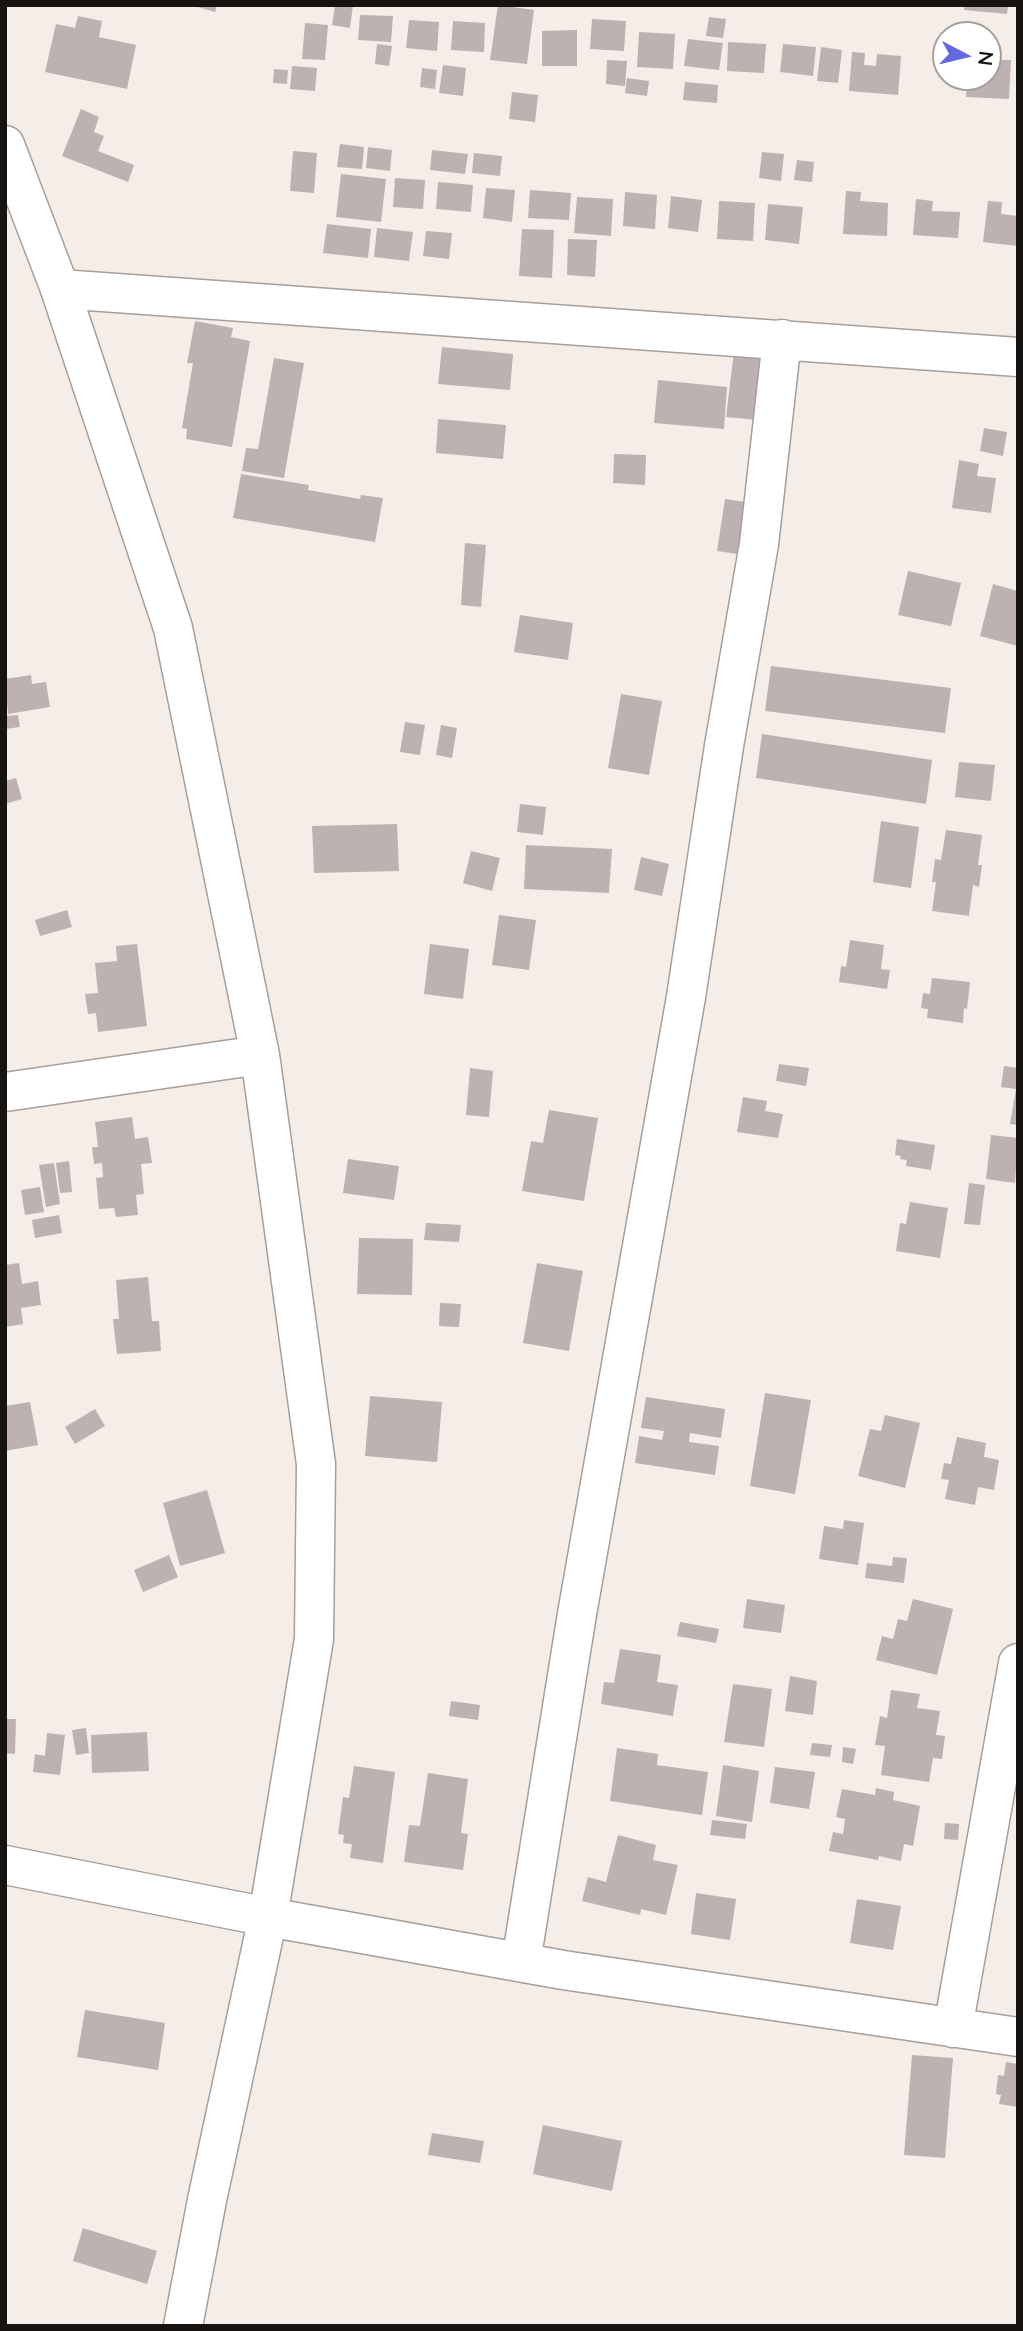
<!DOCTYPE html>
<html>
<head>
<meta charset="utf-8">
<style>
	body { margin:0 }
	#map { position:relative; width:1023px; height:2331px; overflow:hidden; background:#f5ede7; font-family:Lato,sans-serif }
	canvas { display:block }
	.frame { position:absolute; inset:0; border:7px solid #161311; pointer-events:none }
	.north { position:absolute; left:932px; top:21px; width:70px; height:70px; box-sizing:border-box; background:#fff; border:2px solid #a2a1a0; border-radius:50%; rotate:97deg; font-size:19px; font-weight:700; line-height:28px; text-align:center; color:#161311 }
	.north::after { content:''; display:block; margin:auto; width:24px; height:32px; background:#6268e0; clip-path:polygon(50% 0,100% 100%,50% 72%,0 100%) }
</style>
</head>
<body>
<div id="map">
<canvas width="1023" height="2331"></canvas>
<div class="frame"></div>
<div class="north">N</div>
</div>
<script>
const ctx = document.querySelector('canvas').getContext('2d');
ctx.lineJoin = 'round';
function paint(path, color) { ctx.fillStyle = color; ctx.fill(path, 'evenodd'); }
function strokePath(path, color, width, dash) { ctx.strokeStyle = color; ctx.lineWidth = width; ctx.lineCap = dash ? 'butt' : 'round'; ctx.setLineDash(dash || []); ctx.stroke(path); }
const building = new Path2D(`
	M 191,5 L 217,5 L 215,12 Z
	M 335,5 L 353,5 L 350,28 L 332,25 Z
	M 498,5 L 534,10 L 527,64 L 490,60 Z
	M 965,5 L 1008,5 L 1007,14 L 964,10 Z
	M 360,15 L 393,16 L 391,42 L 358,40 Z
	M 78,16 L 102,21 L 99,37 L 136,45 L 127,89 L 45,72 L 56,24 L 75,28 Z
	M 709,17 L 726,19 L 723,38 L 706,36 Z
	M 592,19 L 626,21 L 624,51 L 590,49 Z
	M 409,20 L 439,22 L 437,51 L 406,48 Z
	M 453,21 L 485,23 L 484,52 L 451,50 Z
	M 305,23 L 328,25 L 325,60 L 302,59 Z
	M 577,30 L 577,66 L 542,66 L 542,31 Z
	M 639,32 L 675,34 L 673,69 L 637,67 Z
	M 688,39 L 723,43 L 719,70 L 684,66 Z
	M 728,42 L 766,44 L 764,73 L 727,71 Z
	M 377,44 L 392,46 L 389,66 L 375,64 Z
	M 783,44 L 816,47 L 813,76 L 780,72 Z
	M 821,47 L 842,50 L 838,83 L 817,81 Z
	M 852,52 L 865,53 L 864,65 L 876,66 L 877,54 L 901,56 L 898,95 L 849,91 Z
	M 988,54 L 1001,54 L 1001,60 L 1011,60 L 1009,99 L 966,97 L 967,77 L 988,77 Z
	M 607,60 L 627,61 L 625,86 L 606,84 Z
	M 443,65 L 466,68 L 463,96 L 439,93 Z
	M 292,66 L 317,68 L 315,91 L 290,89 Z
	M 422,68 L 437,70 L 435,89 L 420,87 Z
	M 274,69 L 288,70 L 287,84 L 273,83 Z
	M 627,78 L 649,81 L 647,96 L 625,93 Z
	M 685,82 L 718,85 L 717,103 L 683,100 Z
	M 512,92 L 538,95 L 535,122 L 509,119 Z
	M 81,109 L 99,117 L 94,132 L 104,136 L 98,151 L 134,165 L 128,182 L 62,156 Z
	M 340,144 L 364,147 L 362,169 L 337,167 Z
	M 368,147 L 392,150 L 390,171 L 366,168 Z
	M 432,150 L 468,154 L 465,174 L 430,170 Z
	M 293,151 L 317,153 L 314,193 L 290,191 Z
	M 762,152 L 784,154 L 781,181 L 759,178 Z
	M 474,153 L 502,156 L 500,176 L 472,173 Z
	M 797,160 L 814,162 L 812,182 L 794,180 Z
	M 341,174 L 386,179 L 381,222 L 336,217 Z
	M 395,178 L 425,180 L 423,209 L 393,207 Z
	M 438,182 L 473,185 L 471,212 L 436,209 Z
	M 486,188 L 515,190 L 512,222 L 483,218 Z
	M 530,190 L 571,193 L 569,220 L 528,218 Z
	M 846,191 L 861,192 L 860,201 L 888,203 L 887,236 L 843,234 Z
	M 625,192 L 657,195 L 655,229 L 623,226 Z
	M 671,196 L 702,200 L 698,232 L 668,228 Z
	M 577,197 L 613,199 L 611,236 L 574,233 Z
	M 916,199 L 933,201 L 932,211 L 960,212 L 958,238 L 913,235 Z
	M 719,201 L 755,203 L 753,241 L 717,239 Z
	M 988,201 L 1002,202 L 1001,214 L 1018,216 L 1018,246 L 983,242 Z
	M 768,204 L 803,207 L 799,244 L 765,240 Z
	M 327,224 L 371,229 L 368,258 L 323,253 Z
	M 377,228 L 413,232 L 409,261 L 374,257 Z
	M 522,229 L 554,230 L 552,278 L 519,276 Z
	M 426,231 L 452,233 L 449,259 L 423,256 Z
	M 568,239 L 597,240 L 595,277 L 567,275 Z
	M 195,321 L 233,328 L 231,337 L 250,341 L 232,447 L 186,439 L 187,429 L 182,428 L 193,363 L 187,363 Z
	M 442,347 L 513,354 L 510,390 L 438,384 Z
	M 734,351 L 765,355 L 758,420 L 726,417 Z
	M 274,358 L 304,363 L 284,478 L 242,471 L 246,448 L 258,449 Z
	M 658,380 L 727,387 L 724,429 L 654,423 Z
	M 438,419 L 506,425 L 503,459 L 436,453 Z
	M 984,428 L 1007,432 L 1003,456 L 980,451 Z
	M 614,454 L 646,455 L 645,485 L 613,483 Z
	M 959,460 L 979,464 L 977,476 L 996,478 L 991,513 L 952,508 Z
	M 241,474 L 309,485 L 308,490 L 360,499 L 361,495 L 383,498 L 375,542 L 233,518 Z
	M 725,499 L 745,502 L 737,554 L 717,551 Z
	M 465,543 L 486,545 L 481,607 L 461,605 Z
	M 908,571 L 961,583 L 951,626 L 898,615 Z
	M 993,584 L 1018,591 L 1018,646 L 980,636 Z
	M 520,615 L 573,623 L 568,660 L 514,652 Z
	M 771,666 L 951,688 L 945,733 L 765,711 Z
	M 31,675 L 32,684 L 46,682 L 50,707 L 8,714 L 5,679 Z
	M 621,694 L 662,701 L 649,775 L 608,768 Z
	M 18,715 L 20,727 L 5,729 L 5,716 Z
	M 405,722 L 425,725 L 420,755 L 400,752 Z
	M 441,725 L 457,728 L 452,758 L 436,755 Z
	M 762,734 L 932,760 L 926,804 L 756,778 Z
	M 959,762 L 995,765 L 991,801 L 955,797 Z
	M 16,778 L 22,799 L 5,804 L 5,781 Z
	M 520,804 L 546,807 L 543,835 L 517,832 Z
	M 881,821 L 919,827 L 911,888 L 873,882 Z
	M 397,824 L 399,871 L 314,873 L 312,826 Z
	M 946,830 L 982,835 L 978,865 L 982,865 L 979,887 L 973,885 L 969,916 L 932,911 L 936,882 L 932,882 L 935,859 L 941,860 Z
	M 526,845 L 612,849 L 609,893 L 524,889 Z
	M 471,851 L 500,858 L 492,891 L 463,883 Z
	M 641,857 L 669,864 L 662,896 L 634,890 Z
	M 67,910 L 72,927 L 40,936 L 35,920 Z
	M 499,915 L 536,920 L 529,970 L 492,965 Z
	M 850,940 L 884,945 L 881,969 L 890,970 L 887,989 L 839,982 L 841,966 L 846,967 Z
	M 137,944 L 147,1026 L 98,1032 L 96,1013 L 88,1014 L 85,994 L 98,993 L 95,963 L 117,961 L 116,946 Z
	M 430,944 L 469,949 L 463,999 L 424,994 Z
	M 932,978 L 970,982 L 967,1009 L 964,1008 L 963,1023 L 927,1018 L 928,1009 L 921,1008 L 923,993 L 930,994 Z
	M 779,1064 L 809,1068 L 806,1086 L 776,1081 Z
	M 1004,1066 L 1018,1068 L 1018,1125 L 1010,1124 L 1016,1089 L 1001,1087 Z
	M 470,1068 L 493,1071 L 489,1117 L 466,1115 Z
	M 743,1097 L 767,1101 L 765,1111 L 783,1114 L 778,1138 L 737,1132 Z
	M 549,1110 L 598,1118 L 584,1201 L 522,1191 L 531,1141 L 543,1143 Z
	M 132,1117 L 135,1139 L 148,1137 L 152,1163 L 141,1164 L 144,1194 L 136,1195 L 138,1215 L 116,1217 L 114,1208 L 99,1209 L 96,1178 L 103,1177 L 102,1163 L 94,1164 L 92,1147 L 98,1147 L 95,1122 Z
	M 991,1135 L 1018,1138 L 1015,1183 L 986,1179 Z
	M 897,1139 L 935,1145 L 931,1170 L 906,1166 L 907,1160 L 900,1159 L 901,1156 L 895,1155 Z
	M 348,1159 L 399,1166 L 394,1200 L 343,1193 Z
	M 69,1161 L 72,1192 L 60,1193 L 56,1163 Z
	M 54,1163 L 60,1204 L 46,1207 L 39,1165 Z
	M 969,1183 L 985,1185 L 980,1225 L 964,1224 Z
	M 40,1187 L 44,1212 L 25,1215 L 21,1190 Z
	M 910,1202 L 948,1208 L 940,1258 L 896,1251 L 900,1223 L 906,1224 Z
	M 59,1215 L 62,1233 L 35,1238 L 32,1220 Z
	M 426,1223 L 461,1225 L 459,1242 L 424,1240 Z
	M 359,1238 L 413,1239 L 412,1295 L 357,1294 Z
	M 19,1263 L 22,1284 L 38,1281 L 41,1305 L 21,1308 L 23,1324 L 5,1327 L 5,1265 Z
	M 537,1263 L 583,1271 L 569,1351 L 523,1343 Z
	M 148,1277 L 152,1321 L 159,1321 L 161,1351 L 117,1354 L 113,1319 L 119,1319 L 116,1280 Z
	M 440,1303 L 461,1304 L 459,1327 L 439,1326 Z
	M 765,1393 L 811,1400 L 795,1494 L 750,1486 Z
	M 370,1396 L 442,1402 L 437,1462 L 365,1456 Z
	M 646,1397 L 725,1409 L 721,1438 L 690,1433 L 689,1442 L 719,1446 L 715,1475 L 635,1463 L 639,1436 L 662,1440 L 664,1431 L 641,1428 Z
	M 30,1402 L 38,1445 L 5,1451 L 5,1406 Z
	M 95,1409 L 105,1426 L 75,1444 L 65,1427 Z
	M 885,1415 L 920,1423 L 905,1488 L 858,1476 L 870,1429 L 881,1431 Z
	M 957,1437 L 986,1443 L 984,1457 L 999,1460 L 994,1490 L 978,1487 L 975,1505 L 945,1499 L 949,1480 L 941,1479 L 944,1463 L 951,1464 Z
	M 207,1490 L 225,1553 L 180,1566 L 163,1503 Z
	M 844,1520 L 864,1523 L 858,1565 L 819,1559 L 824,1526 L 843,1529 Z
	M 169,1555 L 178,1577 L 143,1592 L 134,1570 Z
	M 893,1557 L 907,1558 L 904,1583 L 865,1578 L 867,1563 L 892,1566 Z
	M 747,1599 L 785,1605 L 781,1633 L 743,1628 Z
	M 913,1599 L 953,1609 L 937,1675 L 876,1660 L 882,1636 L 893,1639 L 898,1619 L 907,1621 Z
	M 680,1622 L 719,1629 L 716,1643 L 677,1636 Z
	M 620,1649 L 661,1655 L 657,1682 L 678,1685 L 673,1716 L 601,1704 L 604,1682 L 614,1683 Z
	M 790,1676 L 817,1681 L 813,1715 L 785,1711 Z
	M 733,1684 L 772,1689 L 764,1747 L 724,1742 Z
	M 891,1690 L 920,1694 L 917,1708 L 940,1711 L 936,1735 L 945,1736 L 942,1759 L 933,1758 L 929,1782 L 881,1775 L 885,1746 L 875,1745 L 880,1716 L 887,1718 Z
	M 451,1701 L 480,1705 L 478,1720 L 449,1716 Z
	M 5,1719 L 16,1719 L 15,1754 L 5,1753 Z
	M 86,1728 L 89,1753 L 76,1755 L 72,1730 Z
	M 147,1732 L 149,1771 L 92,1773 L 91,1735 Z
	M 47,1733 L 65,1735 L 60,1775 L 33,1772 L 35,1754 L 45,1756 Z
	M 812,1743 L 832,1745 L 830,1757 L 810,1755 Z
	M 843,1747 L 856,1749 L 853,1764 L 842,1762 Z
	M 617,1748 L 658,1754 L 657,1765 L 708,1772 L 702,1815 L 610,1801 Z
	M 723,1765 L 759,1771 L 752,1822 L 716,1816 Z
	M 354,1766 L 395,1772 L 383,1863 L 350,1858 L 352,1844 L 343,1843 L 344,1835 L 338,1834 L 343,1797 L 349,1798 Z
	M 775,1767 L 815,1772 L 809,1809 L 770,1803 Z
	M 428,1773 L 468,1779 L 461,1833 L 468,1834 L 463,1870 L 404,1862 L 409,1825 L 420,1826 Z
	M 876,1788 L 894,1792 L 893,1800 L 920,1806 L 913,1846 L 904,1844 L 901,1861 L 879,1856 L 878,1860 L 829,1851 L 833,1832 L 843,1834 L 845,1819 L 836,1817 L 842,1789 L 875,1795 Z
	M 712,1820 L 747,1824 L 745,1839 L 710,1835 Z
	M 945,1823 L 959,1824 L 958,1840 L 944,1839 Z
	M 618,1835 L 656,1845 L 653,1860 L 678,1865 L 666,1915 L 641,1909 L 640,1915 L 582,1901 L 588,1877 L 606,1882 Z
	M 696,1893 L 736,1899 L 730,1940 L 691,1934 Z
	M 857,1899 L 901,1906 L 893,1950 L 850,1943 Z
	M 85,2010 L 165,2023 L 158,2070 L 77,2057 Z
	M 912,2055 L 953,2058 L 945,2158 L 904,2155 Z
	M 1006,2062 L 1018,2064 L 1018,2107 L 999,2104 L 1001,2095 L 996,2094 L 998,2075 L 1004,2076 Z
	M 543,2125 L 622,2141 L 612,2191 L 533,2174 Z
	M 432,2133 L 484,2141 L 480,2163 L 428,2155 Z
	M 83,2228 L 157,2251 L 147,2284 L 73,2261 Z`);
const minor = new Path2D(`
	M 5,145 L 60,289 L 173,628 L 260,1055 L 316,1464 L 314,1639 L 268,1917 L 5,1865
	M 60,289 L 1018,357
	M 5,1092 L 260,1055
	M 521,1962 L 577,1614 L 686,997 L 724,746 L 759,544 L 782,339
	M 953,2028 L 1018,1663
	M 183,2326 L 207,2200 L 268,1917 L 563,1970 L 1018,2037`);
paint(building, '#bdb2b1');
strokePath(minor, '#a69f9a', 41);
strokePath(minor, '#fff', 38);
</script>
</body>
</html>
